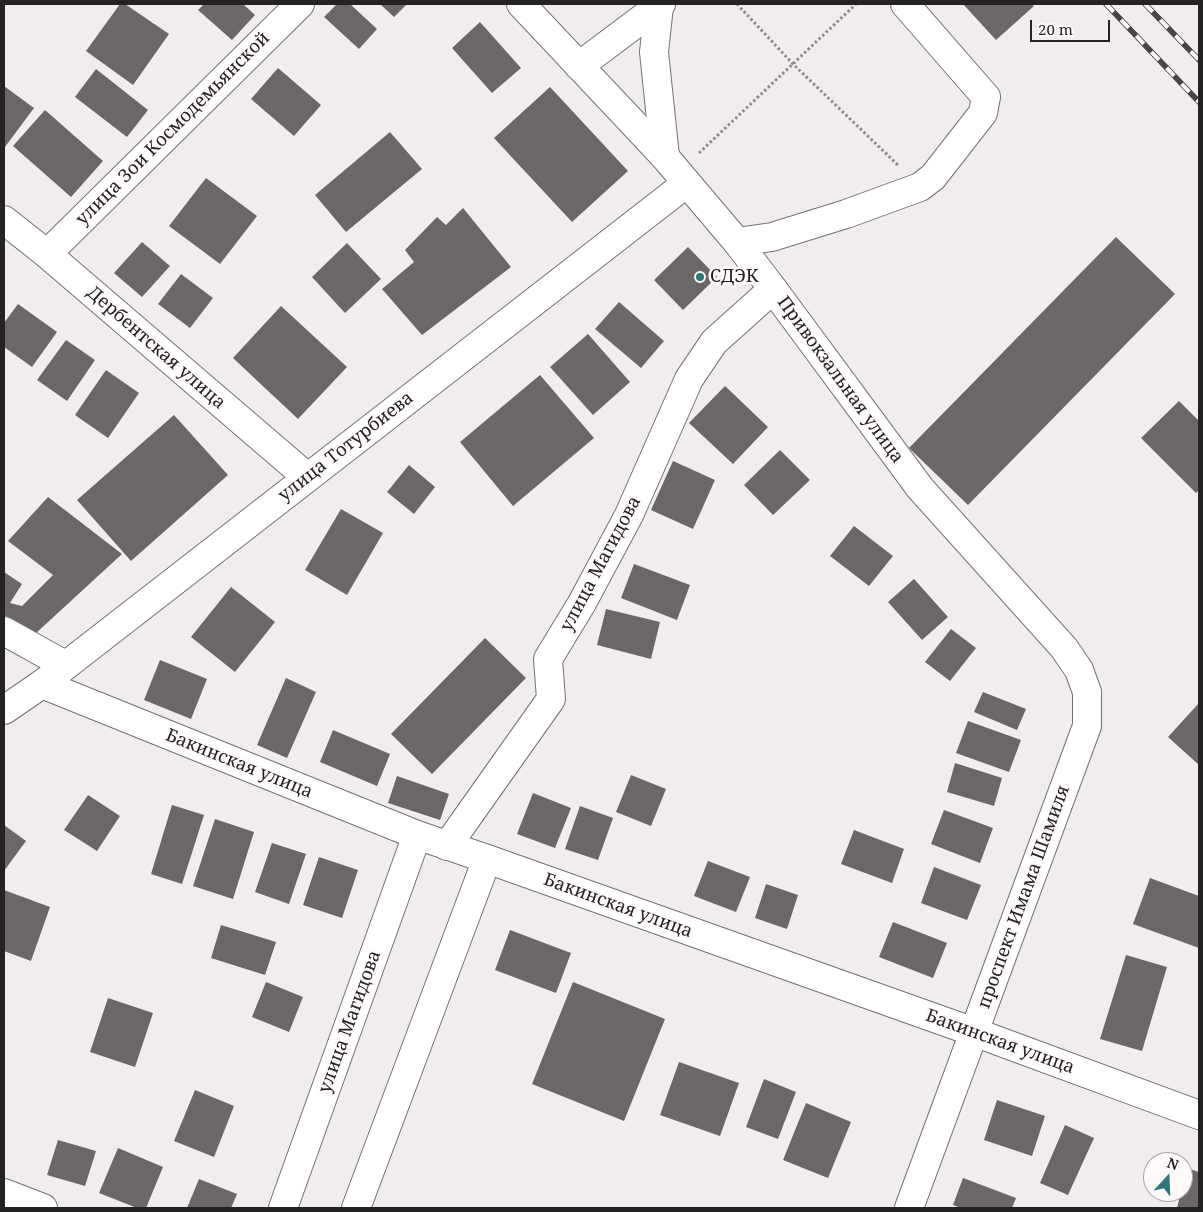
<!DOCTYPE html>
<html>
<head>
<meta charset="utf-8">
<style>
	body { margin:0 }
	#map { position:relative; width:1203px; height:1212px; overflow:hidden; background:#f0edec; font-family:"Noto Serif",serif }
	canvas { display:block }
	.frame { position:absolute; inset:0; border:5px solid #242322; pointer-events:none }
	.north { position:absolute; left:1143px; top:1152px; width:50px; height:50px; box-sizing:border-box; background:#fefaf9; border:1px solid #a7a4a3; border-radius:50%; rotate:20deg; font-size:14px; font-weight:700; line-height:20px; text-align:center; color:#242322 }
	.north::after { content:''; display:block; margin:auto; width:18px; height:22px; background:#2e777a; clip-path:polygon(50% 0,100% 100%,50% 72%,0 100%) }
	.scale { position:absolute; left:1030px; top:20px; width:80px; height:22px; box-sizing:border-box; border:2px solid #242322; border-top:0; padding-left:6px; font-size:15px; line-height:18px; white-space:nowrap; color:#242322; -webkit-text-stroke:4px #fefaf9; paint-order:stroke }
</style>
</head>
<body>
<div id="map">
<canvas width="1203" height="1212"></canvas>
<div class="frame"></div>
<div class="north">N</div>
<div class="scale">20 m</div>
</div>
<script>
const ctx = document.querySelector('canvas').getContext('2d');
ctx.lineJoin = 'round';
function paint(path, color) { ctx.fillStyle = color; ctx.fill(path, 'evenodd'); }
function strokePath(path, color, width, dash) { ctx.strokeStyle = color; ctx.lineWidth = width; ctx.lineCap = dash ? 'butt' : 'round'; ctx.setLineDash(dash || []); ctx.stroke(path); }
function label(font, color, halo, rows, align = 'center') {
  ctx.font = font + ' "Noto Serif",serif'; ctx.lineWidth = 5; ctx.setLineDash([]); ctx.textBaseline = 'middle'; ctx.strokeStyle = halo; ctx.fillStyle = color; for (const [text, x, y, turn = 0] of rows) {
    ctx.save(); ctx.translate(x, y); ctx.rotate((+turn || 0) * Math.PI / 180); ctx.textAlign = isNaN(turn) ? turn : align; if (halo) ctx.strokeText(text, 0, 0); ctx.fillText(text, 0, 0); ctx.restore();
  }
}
const building = new Path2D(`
	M 120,4 L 125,4 L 169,34 L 133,85 L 86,51 Z
	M 204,4 L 243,4 L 255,15 L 232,40 L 198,10 Z
	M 337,4 L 350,4 L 377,29 L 359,49 L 324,17 Z
	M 380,4 L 407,4 L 394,17 Z
	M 963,4 L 1031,4 L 1034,6 L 996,40 Z
	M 480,22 L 521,68 L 492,93 L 452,48 Z
	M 278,68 L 321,105 L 294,136 L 251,99 Z
	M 96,69 L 148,110 L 127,137 L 75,97 Z
	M 4,86 L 34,108 L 5,147 L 4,146 Z
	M 550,87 L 628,171 L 572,222 L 494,138 Z
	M 45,110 L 103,161 L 71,197 L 13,146 Z
	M 390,132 L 422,169 L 346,232 L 315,195 Z
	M 206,178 L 257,216 L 220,264 L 169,226 Z
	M 463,208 L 511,267 L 422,335 L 382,289 L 414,262 L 405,250 L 437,217 L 446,225 Z
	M 1116,237 L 1175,294 L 968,505 L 909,448 Z
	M 142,242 L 170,266 L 142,297 L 114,273 Z
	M 347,243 L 381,279 L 345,313 L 312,277 Z
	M 688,247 L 717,277 L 683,310 L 654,280 Z
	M 181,274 L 213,298 L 190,328 L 158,304 Z
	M 619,302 L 664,341 L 641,368 L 595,329 Z
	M 18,304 L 57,332 L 32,367 L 4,347 L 4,323 Z
	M 281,306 L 347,367 L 298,419 L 233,358 Z
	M 588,334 L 630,382 L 593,415 L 550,367 Z
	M 66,340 L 95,360 L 67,401 L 37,380 Z
	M 106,370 L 139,393 L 108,438 L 75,415 Z
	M 540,375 L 594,438 L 513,506 L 460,442 Z
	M 725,386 L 768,427 L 733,464 L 689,423 Z
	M 1179,401 L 1199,421 L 1199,490 L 1196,493 L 1141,438 Z
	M 174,415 L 228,475 L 131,561 L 77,500 Z
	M 780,450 L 810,480 L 773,515 L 744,485 Z
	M 673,461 L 715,480 L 693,529 L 651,510 Z
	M 409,465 L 435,487 L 414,514 L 387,492 Z
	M 48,497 L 122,554 L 35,634 L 4,615 L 4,572 L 22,584 L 10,603 L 22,606 L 53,575 L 8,541 Z
	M 341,509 L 383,533 L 347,595 L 305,570 Z
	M 854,526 L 893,556 L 869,586 L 830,556 Z
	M 634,564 L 690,585 L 677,620 L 621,598 Z
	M 914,579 L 948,617 L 922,640 L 888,602 Z
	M 231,587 L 275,622 L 235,672 L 191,637 Z
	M 606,609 L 660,622 L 651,659 L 597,645 Z
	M 951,629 L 976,648 L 950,681 L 925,662 Z
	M 485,638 L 526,678 L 432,774 L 391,734 Z
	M 160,660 L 207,679 L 191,719 L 144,700 Z
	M 286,678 L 316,692 L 287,758 L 257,745 Z
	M 983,692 L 1026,709 L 1017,730 L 974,712 Z
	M 1199,703 L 1199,765 L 1168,737 Z
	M 968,721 L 1021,740 L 1009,772 L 956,753 Z
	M 333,730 L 390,754 L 377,786 L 320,762 Z
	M 955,763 L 1002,778 L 994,806 L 947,792 Z
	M 631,775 L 666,789 L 651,826 L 616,812 Z
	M 397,776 L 449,794 L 440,820 L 388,803 Z
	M 533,793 L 571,808 L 555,848 L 517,834 Z
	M 88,795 L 120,816 L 97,851 L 64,830 Z
	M 172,805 L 204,815 L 182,884 L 151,874 Z
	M 580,806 L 613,818 L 598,860 L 565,849 Z
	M 944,810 L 993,828 L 980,863 L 931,844 Z
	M 215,819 L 254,832 L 233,899 L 193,886 Z
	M 4,825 L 26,841 L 4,871 Z
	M 854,830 L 904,849 L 892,883 L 841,864 Z
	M 272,843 L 306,854 L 289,904 L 255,892 Z
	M 319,857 L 358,870 L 342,918 L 303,905 Z
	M 708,861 L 750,877 L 736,912 L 694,896 Z
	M 934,867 L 981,885 L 967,920 L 921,903 Z
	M 1150,878 L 1199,896 L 1199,948 L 1133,924 Z
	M 766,884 L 798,895 L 787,929 L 755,918 Z
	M 4,890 L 50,907 L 31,961 L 4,951 Z
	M 893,922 L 947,943 L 933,978 L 879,957 Z
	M 221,925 L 276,942 L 265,975 L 211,958 Z
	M 510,930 L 571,953 L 556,993 L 495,970 Z
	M 1126,955 L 1167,967 L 1142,1051 L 1100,1039 Z
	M 266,982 L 303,997 L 289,1032 L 252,1017 Z
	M 573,982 L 665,1019 L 624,1121 L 532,1084 Z
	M 108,998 L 153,1013 L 135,1067 L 90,1052 Z
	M 679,1062 L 739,1083 L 720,1136 L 660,1115 Z
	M 764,1079 L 796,1092 L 778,1139 L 746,1127 Z
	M 195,1090 L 234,1106 L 214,1157 L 174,1141 Z
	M 997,1100 L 1045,1116 L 1032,1156 L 984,1140 Z
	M 806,1103 L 851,1122 L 828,1178 L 783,1160 Z
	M 1065,1125 L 1094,1138 L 1068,1195 L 1040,1183 Z
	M 58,1140 L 96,1151 L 85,1186 L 47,1175 Z
	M 118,1148 L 163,1167 L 146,1208 L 137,1208 L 99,1193 Z
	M 1187,1168 L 1199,1172 L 1199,1208 L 1177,1208 L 1181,1192 L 1183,1192 L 1183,1184 Z
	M 963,1178 L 1016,1198 L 1012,1208 L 961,1208 L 953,1205 Z
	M 199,1179 L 237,1194 L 231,1208 L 187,1208 Z`);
const path = new Path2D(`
	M 737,4 L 793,64 L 899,166
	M 699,153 L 856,4`);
const minor = new Path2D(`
	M 661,4 L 659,6 L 654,52 L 665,157
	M 579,66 L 659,6
	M 737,242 L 772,237 L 846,214 L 920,187 L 933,177 L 983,113 L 986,97 L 905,4
	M 47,254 L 300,4
	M 4,631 L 65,665
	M 4,710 L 42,684
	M 447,846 L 551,699 L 548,659 L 582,603 L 629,515 L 689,379 L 714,342 L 773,289
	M 487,859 L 974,1032 L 1199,1115
	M 4,1193 L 43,1208`);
const secondary = new Path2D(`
	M 521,4 L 665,157 L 687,183 L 737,242 L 773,289 L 920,488 L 1064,648 L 1079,670 L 1087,692 L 1087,726 L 909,1208
	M 4,220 L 47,254 L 307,477
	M 283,1208 L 417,835
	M 356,1208 L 487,859 L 417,835 L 42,684 L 687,183`);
const rail = new Path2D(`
	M 1106,4 L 1199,102
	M 1145,4 L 1199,60`);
const markers = [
	[700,277,5,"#2e777a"]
];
const streetNames = [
	["улица Зои Космодемьянской",173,129,-45],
	["Дербентская улица",156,348,41],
	["Привокзальная улица",840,380,54],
	["улица Тотурбиева",346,447,-38],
	["улица Магидова",601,564,-62],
	["Бакинская улица",239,764,22],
	["проспект Имама Шамиля",1024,897,-70],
	["Бакинская улица",618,906,20],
	["улица Магидова",350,1022,-70],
	["Бакинская улица",1000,1042,20]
];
const poiNames = [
	["СДЭК",710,277]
];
paint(building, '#6a6766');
strokePath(minor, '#747270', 30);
strokePath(secondary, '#747270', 30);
strokePath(path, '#8e8c8b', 3, [2.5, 2.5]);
strokePath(minor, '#fff', 28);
strokePath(secondary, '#fff', 28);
strokePath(rail, '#484645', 5.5);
strokePath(rail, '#fefaf9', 4, [11]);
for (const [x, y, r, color] of markers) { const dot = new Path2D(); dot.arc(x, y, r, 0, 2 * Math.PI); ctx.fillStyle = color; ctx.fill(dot); strokePath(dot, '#fefaf9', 2); }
label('18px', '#242322', '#fefaf9', streetNames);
label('18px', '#242322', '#fefaf9', poiNames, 'left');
</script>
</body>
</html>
